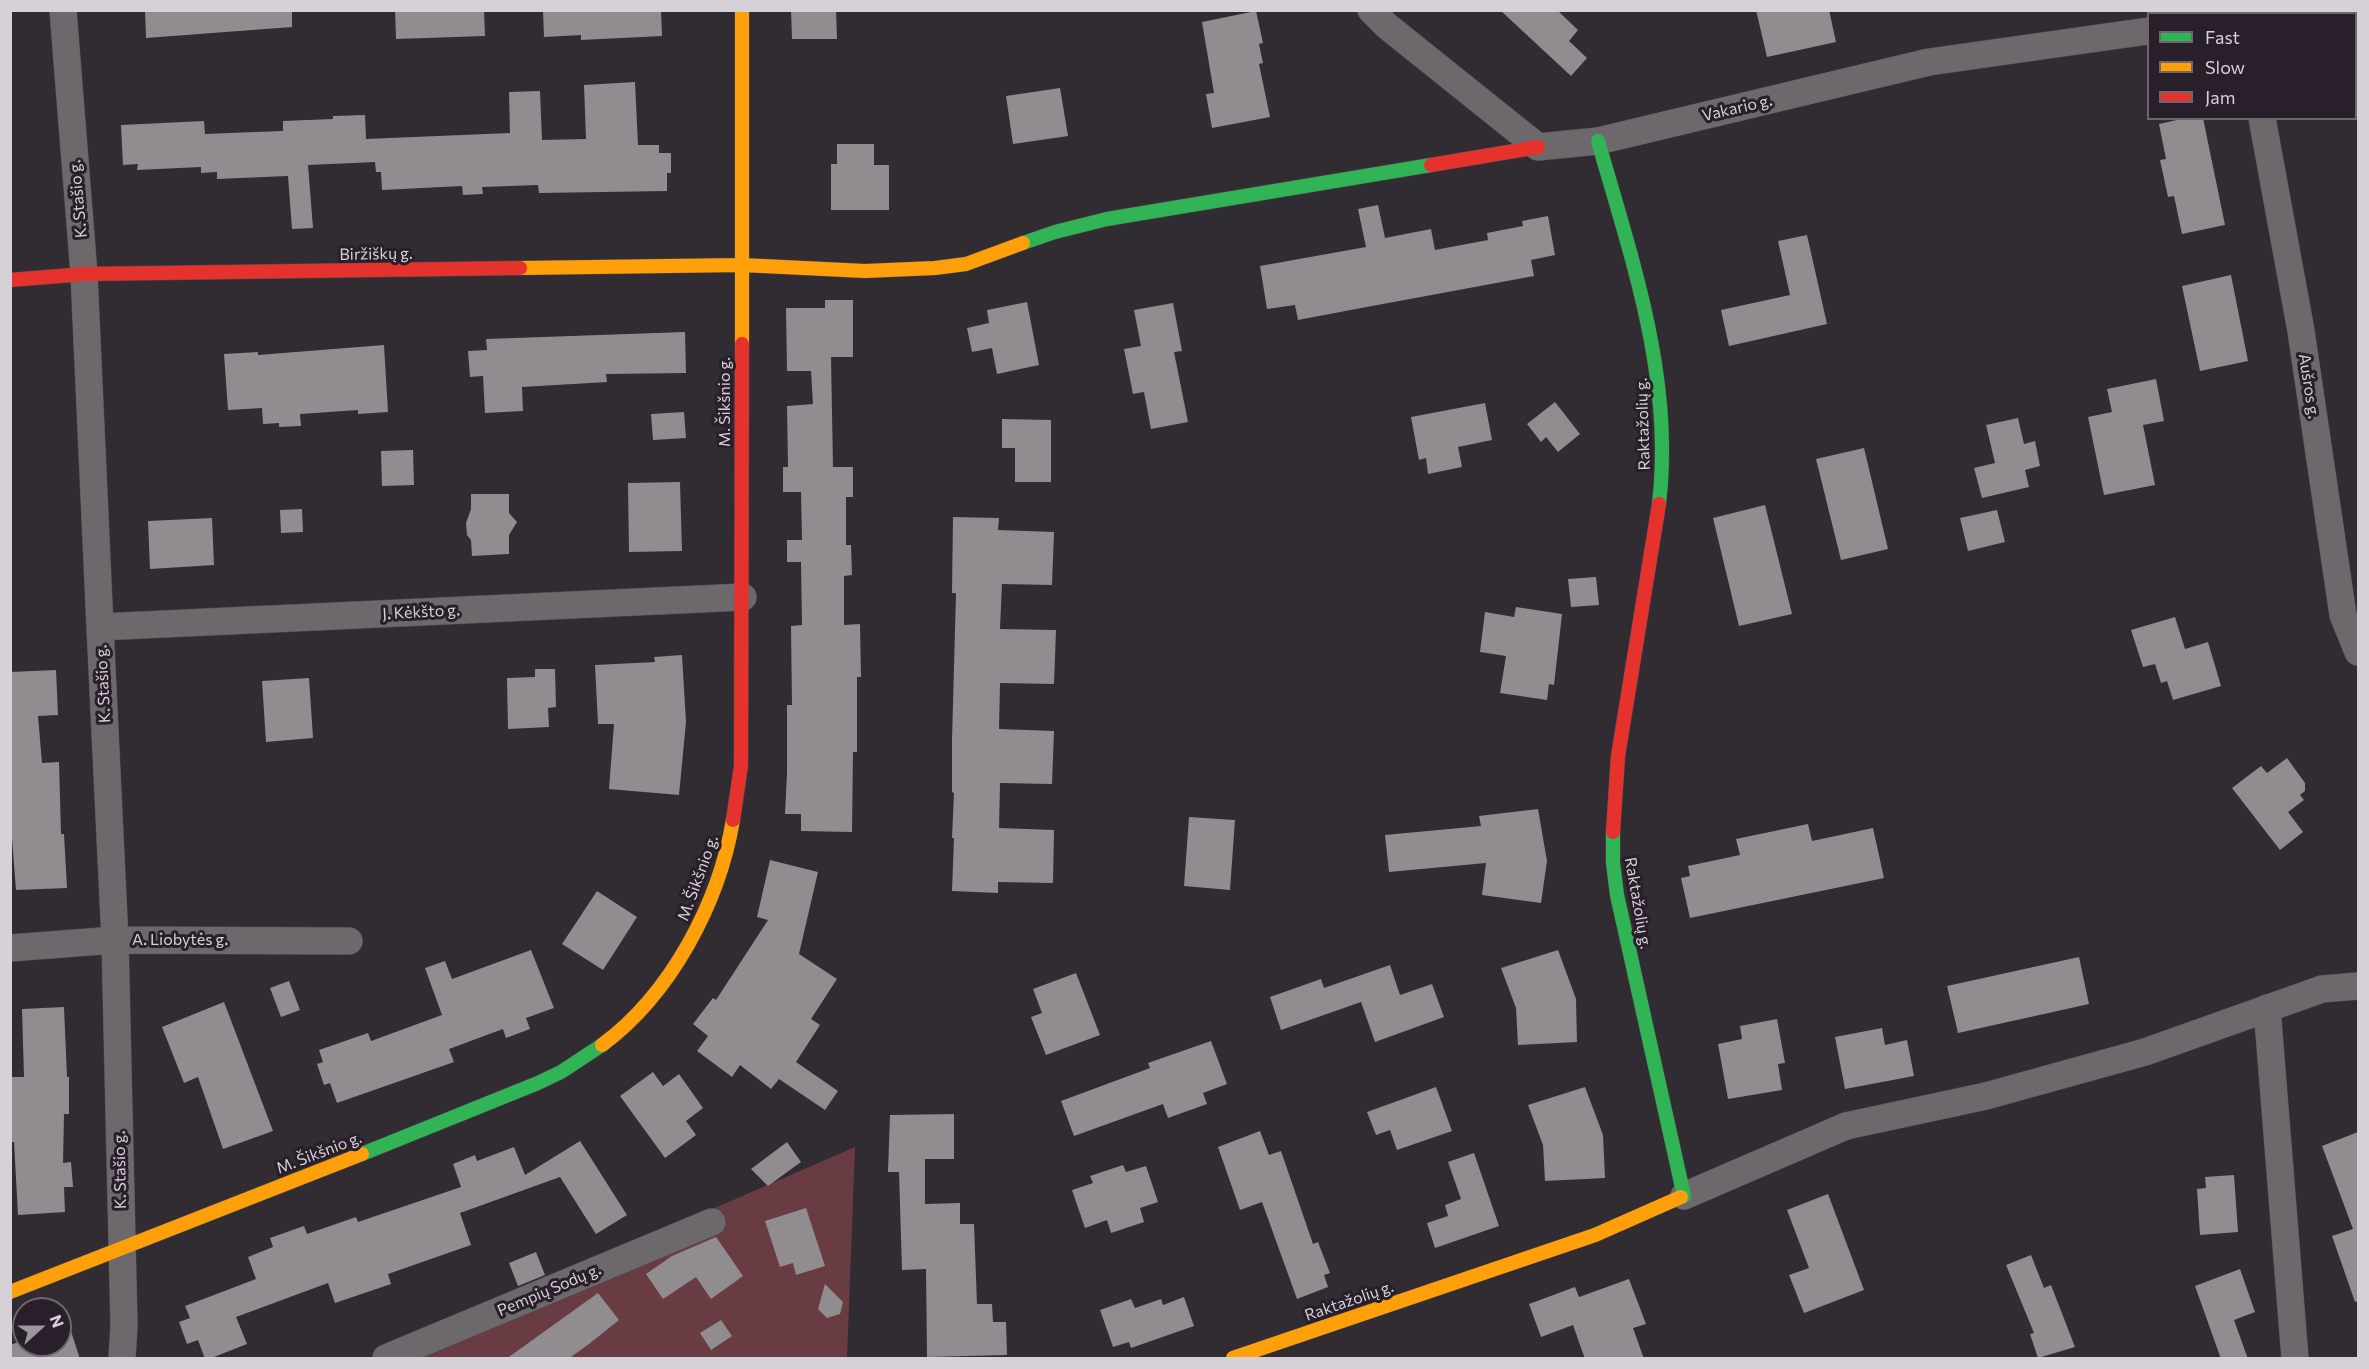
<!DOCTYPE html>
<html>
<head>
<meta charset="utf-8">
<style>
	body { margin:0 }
	#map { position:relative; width:2369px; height:1369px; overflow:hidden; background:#302c31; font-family:Commissioner,sans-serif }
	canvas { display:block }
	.frame { position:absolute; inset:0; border:12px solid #d6d0d7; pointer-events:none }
	.legend { position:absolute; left:2147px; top:12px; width:210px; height:108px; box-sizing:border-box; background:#281f2a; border:2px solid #6e666f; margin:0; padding:8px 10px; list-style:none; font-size:18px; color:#d6d0d7 }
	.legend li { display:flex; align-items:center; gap:12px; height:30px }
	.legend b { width:30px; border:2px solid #6e666f }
	.north { position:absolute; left:12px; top:1297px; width:60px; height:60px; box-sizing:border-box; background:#281f2a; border:2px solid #6e666f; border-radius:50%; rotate:69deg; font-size:16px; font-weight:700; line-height:24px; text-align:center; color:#d6d0d7 }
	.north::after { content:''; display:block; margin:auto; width:21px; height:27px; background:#9c979d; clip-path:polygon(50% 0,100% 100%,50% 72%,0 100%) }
</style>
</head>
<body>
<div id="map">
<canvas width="2369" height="1369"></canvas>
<div class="frame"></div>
<ul class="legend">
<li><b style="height:8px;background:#30b455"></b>Fast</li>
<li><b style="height:8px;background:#ff9f0a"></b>Slow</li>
<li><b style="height:8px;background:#e5322d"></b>Jam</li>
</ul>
<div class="north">N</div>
</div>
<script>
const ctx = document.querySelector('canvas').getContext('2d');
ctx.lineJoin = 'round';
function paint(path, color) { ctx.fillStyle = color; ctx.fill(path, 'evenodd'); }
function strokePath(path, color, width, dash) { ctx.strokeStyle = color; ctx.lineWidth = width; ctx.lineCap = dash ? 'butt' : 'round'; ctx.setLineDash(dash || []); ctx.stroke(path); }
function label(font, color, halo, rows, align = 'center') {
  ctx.font = font + ' Commissioner,sans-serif'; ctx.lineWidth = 6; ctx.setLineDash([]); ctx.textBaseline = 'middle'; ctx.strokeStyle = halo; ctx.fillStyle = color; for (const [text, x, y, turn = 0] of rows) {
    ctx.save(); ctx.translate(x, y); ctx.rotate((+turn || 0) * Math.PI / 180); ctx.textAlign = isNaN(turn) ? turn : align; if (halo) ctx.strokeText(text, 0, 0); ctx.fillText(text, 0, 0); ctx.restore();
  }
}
const green = new Path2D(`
	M 855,1147 L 847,1358 L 370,1358 Z`);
const building = new Path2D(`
	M 145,10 L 292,10 L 292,27 L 146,38 Z
	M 395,10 L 484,10 L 485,36 L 396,39 Z
	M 543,10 L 661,10 L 662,36 L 581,40 L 581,35 L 544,37 Z
	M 791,10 L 836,10 L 837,39 L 792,39 Z
	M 1500,10 L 1557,10 L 1578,30 L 1569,41 L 1587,58 L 1571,76 Z
	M 1756,10 L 1829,10 L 1836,42 L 1767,57 Z
	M 1256,11 L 1263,43 L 1259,44 L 1263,63 L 1259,64 L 1270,117 L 1212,128 L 1206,94 L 1214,93 L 1202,22 Z
	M 635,82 L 638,145 L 659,145 L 659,153 L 671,153 L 671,173 L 667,173 L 667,191 L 539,193 L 538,185 L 482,187 L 483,194 L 463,195 L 462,186 L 382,190 L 381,172 L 376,172 L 375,162 L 308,165 L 313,228 L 292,229 L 288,176 L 217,179 L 217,172 L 201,173 L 201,167 L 137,170 L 138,164 L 123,165 L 121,125 L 204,121 L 205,134 L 255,132 L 283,131 L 283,121 L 333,119 L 333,116 L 365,115 L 366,139 L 510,133 L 509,92 L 540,91 L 542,140 L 586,139 L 584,85 Z
	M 1060,88 L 1068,136 L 1013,144 L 1006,96 Z
	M 2186,118 L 2203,118 L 2225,225 L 2182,234 L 2174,196 L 2168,197 L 2160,160 L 2166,159 L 2159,124 Z
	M 837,144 L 874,144 L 874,165 L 889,165 L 889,210 L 831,210 L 831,164 L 837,164 Z
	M 1378,205 L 1385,238 L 1431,229 L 1435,250 L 1488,240 L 1487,233 L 1523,226 L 1522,221 L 1548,216 L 1555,255 L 1531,260 L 1534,276 L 1356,309 L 1298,320 L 1295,305 L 1267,309 L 1260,266 L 1366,247 L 1358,209 Z
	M 1807,235 L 1827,324 L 1729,346 L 1721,310 L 1790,295 L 1778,241 Z
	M 2231,275 L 2248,361 L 2200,371 L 2182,286 Z
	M 825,300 L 853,300 L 853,357 L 831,357 L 833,467 L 853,467 L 853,497 L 846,497 L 846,545 L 851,545 L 852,575 L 844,576 L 844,625 L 860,624 L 861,677 L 857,677 L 857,752 L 853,752 L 852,832 L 801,831 L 801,814 L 785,814 L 787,774 L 787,705 L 792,705 L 791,626 L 802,625 L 801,562 L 787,562 L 787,540 L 802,540 L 801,492 L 783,492 L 783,467 L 788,467 L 787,406 L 813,404 L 811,371 L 787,371 L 786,308 L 825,308 Z
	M 1027,302 L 1039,365 L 997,374 L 992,348 L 972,352 L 967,328 L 989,323 L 987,310 Z
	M 1173,303 L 1182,351 L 1174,352 L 1188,422 L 1151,429 L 1144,392 L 1133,394 L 1124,349 L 1141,346 L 1134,310 Z
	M 685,332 L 686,373 L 606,374 L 607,382 L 522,387 L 523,411 L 485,413 L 483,376 L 470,377 L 468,351 L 487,350 L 486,339 Z
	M 384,345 L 388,412 L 358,414 L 358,410 L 300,414 L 301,426 L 279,427 L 279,423 L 263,424 L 262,408 L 228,410 L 224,354 L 258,352 L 258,355 Z
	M 2156,379 L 2164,421 L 2143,425 L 2155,485 L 2104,495 L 2088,417 L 2112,412 L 2107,389 Z
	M 1555,402 L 1580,434 L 1558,452 L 1546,437 L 1541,442 L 1527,424 Z
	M 1485,403 L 1492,440 L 1458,447 L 1462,467 L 1428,474 L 1426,458 L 1419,460 L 1411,417 Z
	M 684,412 L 686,438 L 653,440 L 651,414 Z
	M 2018,418 L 2024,444 L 2035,441 L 2040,466 L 2025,470 L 2029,487 L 1982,498 L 1974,468 L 1995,463 L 1986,425 Z
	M 1002,419 L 1051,420 L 1051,482 L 1015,482 L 1015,448 L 1002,448 Z
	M 1864,448 L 1888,549 L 1841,560 L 1816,459 Z
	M 413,450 L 414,485 L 382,486 L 381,451 Z
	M 680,482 L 682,551 L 629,552 L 628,483 Z
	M 471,494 L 509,494 L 509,513 L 517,522 L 509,535 L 509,554 L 472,556 L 471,540 L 467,535 L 466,523 L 471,509 Z
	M 1765,505 L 1792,614 L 1739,626 L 1713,518 Z
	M 302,509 L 303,532 L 281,533 L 280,510 Z
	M 1997,510 L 2005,542 L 1968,551 L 1960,518 Z
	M 953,517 L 999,518 L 998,530 L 1054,532 L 1052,585 L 1002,584 L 1000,629 L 1056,630 L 1054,684 L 1000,683 L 999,729 L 1054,731 L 1052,784 L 1000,783 L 999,828 L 1054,830 L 1053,883 L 998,882 L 998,893 L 952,891 L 954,838 L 952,838 L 954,793 L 952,792 L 952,740 L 956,593 L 952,593 Z
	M 212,518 L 214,565 L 150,569 L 148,521 Z
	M 1596,577 L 1599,605 L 1571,607 L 1568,579 Z
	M 1516,607 L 1562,614 L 1554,685 L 1549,684 L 1547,700 L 1500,693 L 1506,656 L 1480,652 L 1485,612 L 1514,617 Z
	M 2175,617 L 2185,649 L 2208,642 L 2221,686 L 2173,700 L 2167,681 L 2161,683 L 2155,664 L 2143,667 L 2131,630 Z
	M 682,655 L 686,722 L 679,795 L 609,789 L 614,724 L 598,724 L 595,665 L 655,662 L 654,657 Z
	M 535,669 L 555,669 L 556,707 L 548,708 L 549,727 L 508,729 L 507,678 L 535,677 Z
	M 56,670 L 58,715 L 38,716 L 42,763 L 59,762 L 61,834 L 64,834 L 67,888 L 16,890 L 10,813 L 10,672 Z
	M 309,678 L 313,738 L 266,742 L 262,681 Z
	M 2287,758 L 2305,783 L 2305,791 L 2300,795 L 2304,800 L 2288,812 L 2303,832 L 2280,850 L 2232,788 L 2261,766 L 2267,773 Z
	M 1538,809 L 1547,861 L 1541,903 L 1482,895 L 1486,863 L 1389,872 L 1385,835 L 1481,826 L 1479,816 Z
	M 1189,817 L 1235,820 L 1230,890 L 1184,886 Z
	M 1808,824 L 1812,841 L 1873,828 L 1884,878 L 1690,918 L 1681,878 L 1690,876 L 1688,866 L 1740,855 L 1736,839 Z
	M 770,860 L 818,872 L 799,954 L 837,979 L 811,1019 L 820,1025 L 796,1062 L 838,1091 L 825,1110 L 779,1079 L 771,1089 L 740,1065 L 732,1077 L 697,1051 L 708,1036 L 693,1024 L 713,998 L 716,1000 L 768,920 L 757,917 Z
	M 597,891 L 637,917 L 603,970 L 562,944 Z
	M 531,950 L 554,1008 L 526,1018 L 530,1029 L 506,1038 L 503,1029 L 449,1049 L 454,1062 L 337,1103 L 330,1083 L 324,1085 L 317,1064 L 323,1062 L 319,1050 L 368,1033 L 371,1041 L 442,1015 L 425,968 L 445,961 L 452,979 Z
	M 1558,950 L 1576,999 L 1577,1042 L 1518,1045 L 1516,1008 L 1501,968 Z
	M 2079,957 L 2089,1004 L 1958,1033 L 1947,986 Z
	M 1390,965 L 1400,995 L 1432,984 L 1444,1017 L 1375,1042 L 1361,1002 L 1281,1030 L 1270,997 L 1321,979 L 1324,988 Z
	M 1076,973 L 1100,1035 L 1046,1055 L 1031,1017 L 1042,1013 L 1033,989 Z
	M 289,981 L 300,1010 L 281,1017 L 270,988 Z
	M 224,1002 L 273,1131 L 223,1149 L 198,1077 L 184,1083 L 162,1027 Z
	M 64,1007 L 67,1077 L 69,1077 L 69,1114 L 64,1114 L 63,1163 L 71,1162 L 73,1187 L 64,1187 L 65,1212 L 18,1215 L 14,1142 L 10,1142 L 10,1101 L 12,1101 L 12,1077 L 24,1077 L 22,1009 Z
	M 1777,1019 L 1785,1063 L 1778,1064 L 1782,1090 L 1728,1099 L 1718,1044 L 1742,1039 L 1740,1026 Z
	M 1882,1028 L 1885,1045 L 1907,1040 L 1914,1076 L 1845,1089 L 1835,1037 Z
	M 1211,1041 L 1227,1084 L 1203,1093 L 1207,1104 L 1168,1118 L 1163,1104 L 1074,1136 L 1061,1101 L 1150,1068 L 1148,1063 Z
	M 653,1072 L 663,1086 L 679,1074 L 703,1108 L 686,1121 L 696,1135 L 665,1158 L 620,1096 Z
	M 1436,1087 L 1452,1131 L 1397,1150 L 1390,1130 L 1376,1135 L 1367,1112 Z
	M 1585,1087 L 1603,1135 L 1605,1178 L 1545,1181 L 1543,1145 L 1528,1105 Z
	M 954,1114 L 954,1159 L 925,1159 L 925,1204 L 960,1203 L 960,1224 L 974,1224 L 977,1304 L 992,1304 L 993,1322 L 1006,1322 L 1007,1355 L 927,1357 L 926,1269 L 902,1270 L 899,1172 L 888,1172 L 890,1115 Z
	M 1260,1131 L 1269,1155 L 1281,1151 L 1313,1244 L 1318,1242 L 1330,1273 L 1324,1275 L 1328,1287 L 1297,1299 L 1262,1202 L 1240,1210 L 1218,1147 Z
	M 2358,1132 L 2358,1301 L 2355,1302 L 2332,1236 L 2353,1229 L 2322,1146 Z
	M 580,1141 L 627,1215 L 596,1234 L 560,1177 L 460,1213 L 471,1245 L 388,1274 L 391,1284 L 335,1303 L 328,1283 L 236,1317 L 247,1344 L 209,1359 L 205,1359 L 198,1340 L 187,1344 L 179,1322 L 190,1318 L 185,1306 L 256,1279 L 248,1257 L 273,1247 L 270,1238 L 304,1226 L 307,1234 L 356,1217 L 358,1222 L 461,1187 L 453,1164 L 475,1155 L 477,1161 L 514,1147 L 525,1175 Z
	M 787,1142 L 801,1162 L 768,1186 L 751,1169 Z
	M 1474,1153 L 1499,1226 L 1435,1248 L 1427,1223 L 1448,1216 L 1445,1205 L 1461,1199 L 1448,1162 Z
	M 1123,1165 L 1126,1172 L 1146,1166 L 1158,1202 L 1140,1208 L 1144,1222 L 1111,1233 L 1107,1220 L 1085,1228 L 1072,1190 L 1093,1183 L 1090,1176 Z
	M 2234,1175 L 2238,1232 L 2200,1235 L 2197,1189 L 2206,1188 L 2205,1177 Z
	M 1828,1194 L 1864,1290 L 1804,1313 L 1789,1275 L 1809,1268 L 1787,1210 Z
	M 806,1208 L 825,1266 L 796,1275 L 793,1263 L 780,1267 L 765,1221 Z
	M 716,1237 L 743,1276 L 711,1299 L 696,1277 L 663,1299 L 646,1274 L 672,1256 Z
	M 536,1252 L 545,1275 L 518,1286 L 509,1263 Z
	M 2031,1255 L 2044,1288 L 2051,1285 L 2075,1347 L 2038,1358 L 2030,1334 L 2034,1333 L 2006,1265 Z
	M 2240,1269 L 2255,1312 L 2234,1320 L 2248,1359 L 2221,1359 L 2195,1286 Z
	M 1629,1279 L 1646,1324 L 1633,1328 L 1644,1359 L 1585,1359 L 1573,1325 L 1541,1337 L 1529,1304 L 1575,1287 L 1579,1297 Z
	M 825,1284 L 843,1302 L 840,1314 L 827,1318 L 818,1309 Z
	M 598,1293 L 619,1320 L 589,1344 L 568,1359 L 506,1359 Z
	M 1184,1297 L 1194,1326 L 1131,1348 L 1129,1342 L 1113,1347 L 1100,1310 L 1131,1299 L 1135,1308 L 1161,1299 L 1163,1305 Z
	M 721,1320 L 732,1336 L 711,1350 L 700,1333 Z
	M 69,1325 L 80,1359 L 10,1359 L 10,1345 L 24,1340 L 24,1345 L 60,1345 L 60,1328 Z`);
const street = new Path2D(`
	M 63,10 L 84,274 L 100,627 L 115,940 L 124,1326 L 122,1358
	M 1371,10 L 1387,26 L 1538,147 L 1598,141 L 1929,62 L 2148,31
	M 2239,14 L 2253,10
	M 2262,118 L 2301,331 L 2343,615 L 2358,652
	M 100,627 L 743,597
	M 10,948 L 115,940 L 349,941
	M 2267,1008 L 2295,1358
	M 1684,1196 L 1846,1126 L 1986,1096 L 2145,1052 L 2322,989 L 2358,986
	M 386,1358 L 712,1222`);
const fast = new Path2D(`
	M 1598,141 C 1632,260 1674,379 1659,504
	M 1023,243 L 1055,232 L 1107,219 L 1431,165
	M 1613,832 L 1613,863 L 1617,895 L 1684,1196 L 1681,1197
	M 362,1154 L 538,1083 L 561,1072 L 602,1045`);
const slow = new Path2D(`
	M 520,268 L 742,265 L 865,271 L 935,268 L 966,264 L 1023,243
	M 742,344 L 742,10
	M 602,1045 C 671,994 719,903 733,820
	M 10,1292 L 362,1154
	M 1233,1358 L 1595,1235 L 1681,1197`);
const jam = new Path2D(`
	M 1431,165 L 1538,147
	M 10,280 L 84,274 L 520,268
	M 733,820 L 741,766 L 742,344
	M 1613,832 L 1618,756 L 1659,504`);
const streetNames = [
	["Vakario g.",1737,108,-13],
	["K. Stašio g.",78,199,-95],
	["Biržiškų g.",376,254,-1],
	["Aušros g.",2309,386,81],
	["M. Šikšnio g.",725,402,-90],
	["Raktažolių g.",1643,424,-92],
	["J. Kėkšto g.",421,612,-3],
	["K. Stašio g.",103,684,-93],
	["M. Šikšnio g.",698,878,-70],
	["Raktažolių g.",1638,903,80],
	["A. Liobytės g.",180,940],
	["M. Šikšnio g.",319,1153,-21],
	["K. Stašio g.",120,1170,-91],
	["Pempių Sodų g.",549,1290,-23],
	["Raktažolių g.",1349,1301,-19]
];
paint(green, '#693c44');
paint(building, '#908c90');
strokePath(street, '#4d494e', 28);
strokePath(fast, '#4d494e', 15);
strokePath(slow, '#4d494e', 15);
strokePath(jam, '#4d494e', 15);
strokePath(street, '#6c686c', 27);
strokePath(fast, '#30b455', 14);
strokePath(slow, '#ff9f0a', 14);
strokePath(jam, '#e5322d', 14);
label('16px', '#d6d0d7', '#281f2a', streetNames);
</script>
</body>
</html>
